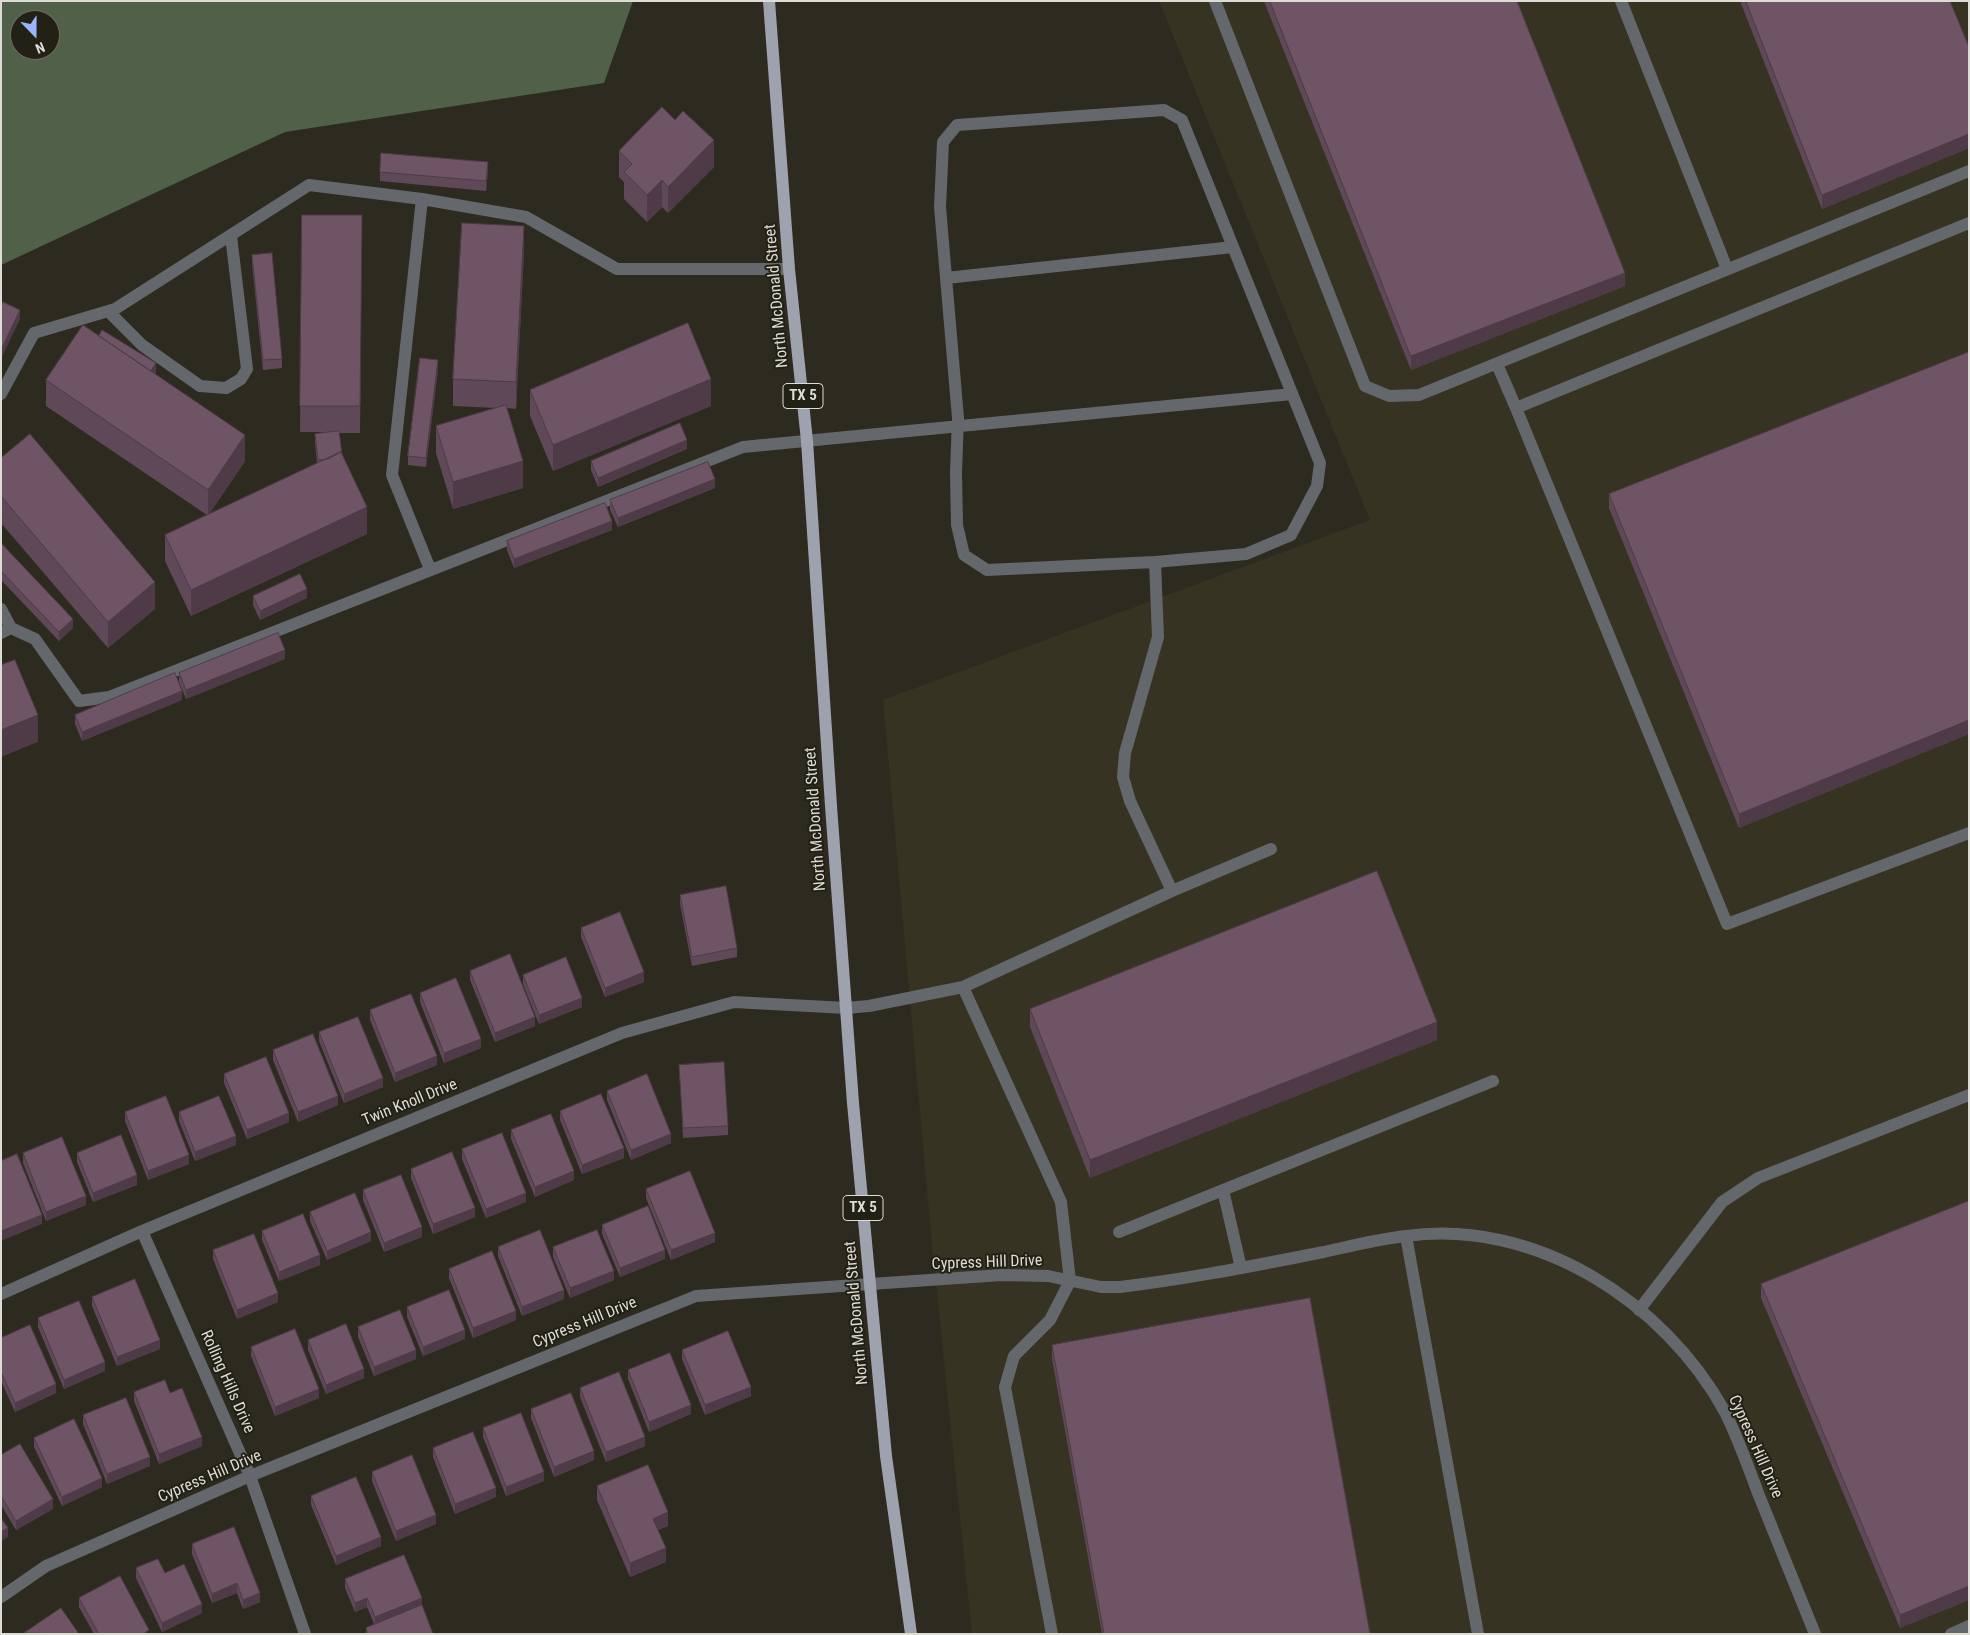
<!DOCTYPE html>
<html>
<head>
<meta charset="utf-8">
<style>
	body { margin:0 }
	#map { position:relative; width:1970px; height:1635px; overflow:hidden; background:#2d2b1f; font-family:"Roboto Condensed",sans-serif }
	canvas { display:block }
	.frame { position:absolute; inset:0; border:2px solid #deddd5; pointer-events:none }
	.north { position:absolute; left:10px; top:10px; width:50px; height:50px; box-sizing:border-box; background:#232116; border:1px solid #6e6c62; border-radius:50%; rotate:158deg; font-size:14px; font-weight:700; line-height:20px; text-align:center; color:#deddd5 }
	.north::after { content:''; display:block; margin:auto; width:18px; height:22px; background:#99b5fd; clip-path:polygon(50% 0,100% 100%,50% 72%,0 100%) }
</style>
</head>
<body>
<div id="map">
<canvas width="1970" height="1635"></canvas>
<div class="frame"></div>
<div class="north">N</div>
</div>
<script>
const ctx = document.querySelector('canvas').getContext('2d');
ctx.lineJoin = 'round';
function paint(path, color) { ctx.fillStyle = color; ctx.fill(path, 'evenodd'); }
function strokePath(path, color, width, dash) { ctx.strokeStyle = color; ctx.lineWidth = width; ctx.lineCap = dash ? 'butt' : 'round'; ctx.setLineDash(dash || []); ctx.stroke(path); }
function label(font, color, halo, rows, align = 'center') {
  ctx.font = font + ' "Roboto Condensed",sans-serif'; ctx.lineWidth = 4; ctx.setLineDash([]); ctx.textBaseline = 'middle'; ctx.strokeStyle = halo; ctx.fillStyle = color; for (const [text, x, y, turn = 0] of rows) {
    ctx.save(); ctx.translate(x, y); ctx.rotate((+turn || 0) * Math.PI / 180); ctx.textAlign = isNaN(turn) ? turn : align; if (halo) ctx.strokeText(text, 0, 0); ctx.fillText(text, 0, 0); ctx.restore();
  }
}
const built = new Path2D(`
	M 1159,1 L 1969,1 L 1969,1634 L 972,1634 L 932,1245 L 883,700 L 1370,520 Z`);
const forest = new Path2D(`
	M 1,1 L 633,1 L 604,83 L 285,132 L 1,265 ZM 20,20 L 50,20 L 50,50 L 20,50 Z`);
const lane = new Path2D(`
	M 1215,1 L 1365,386 L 1389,396 L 1419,395 L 1969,171
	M 1621,1 L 1727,269
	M 422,199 L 392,475 L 430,569
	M 1969,223 L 1516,408 L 1727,924 L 1969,833
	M 946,278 L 1233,247
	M 108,311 L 142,345 L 200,386 L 226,388 L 241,379 L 247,369 L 231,236
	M 1497,364 L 1516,408
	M 1,394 L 34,333 L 115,309 L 309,185 L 422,199 L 526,217 L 617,269 L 789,269
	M 1155,562 L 987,570 L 964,555 L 957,525 L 956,473 L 958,418 L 940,207 L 943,142 L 957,125 L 1164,110 L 1182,120 L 1320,463 L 1317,486 L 1291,535 L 1246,554 L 1155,562 L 1158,637 L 1125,753 L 1123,777 L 1130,801 L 1172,891
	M 1,609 L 11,628
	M 1,633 L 11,628 L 35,639 L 79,701 L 109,697 L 743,447 L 1292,394
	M 963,987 L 1172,891 L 1271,849
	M 846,1008 L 869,1006 L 963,987 L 1061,1202 L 1070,1281 L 1050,1320 L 1014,1356 L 1005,1387 L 1052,1634
	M 1223,1190 L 1241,1268
	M 1119,1232 L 1493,1081
	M 1406,1236 L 1478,1634
	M 1639,1310 L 1722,1202 L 1758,1178 L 1969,1095
	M 1951,1634 L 1969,1626`);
const street = new Path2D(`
	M 142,1231 L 250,1476 L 305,1634
	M 1,1294 L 142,1231 L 622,1033 L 734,1002 L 846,1008
	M 1,1597 L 46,1566 L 250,1476 L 696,1296 L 1002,1275 L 1048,1276 L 1101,1287 L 1120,1287 C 1189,1279 1257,1265 1324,1252 C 1351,1246 1378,1239 1406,1236 C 1535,1218 1664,1301 1725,1412 C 1738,1438 1748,1466 1758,1493 C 1777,1540 1796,1587 1815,1634`);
const primary = new Path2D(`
	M 769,1 L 789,269 L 807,441 L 831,806 L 853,1103 L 886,1456 L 911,1634`);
const wall = new Path2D(`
	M 1264,1 L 1517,1 L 1625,286 L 1411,370 Z
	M 1740,1 L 1950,1 L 1969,47 L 1969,148 L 1822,209 Z
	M 619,151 L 714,167 L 668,213 L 662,207 L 647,222 L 624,199 L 624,182 L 619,177 Z
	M 488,171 L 486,191 L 380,181 L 380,172 Z
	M 302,215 L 362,215 L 360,433 L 339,433 L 342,454 L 367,534 L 191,616 L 165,561 L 165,535 L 207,515 L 46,406 L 46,380 L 156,373 L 155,374 L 245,461 L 209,514 L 317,464 L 315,443 L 315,434 L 327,432 L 300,432 Z
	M 524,252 L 516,409 L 507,408 L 523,488 L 453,509 L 436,453 L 436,426 L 497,408 L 453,406 L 453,379 Z
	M 252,255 L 282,359 L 282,368 L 263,370 L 252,264 Z
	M 1969,352 L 1969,734 L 1739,828 L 1609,508 L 1609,494 Z
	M 438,369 L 426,467 L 408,465 L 408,456 Z
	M 530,390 L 711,406 L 553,471 L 530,416 Z
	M 687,449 L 598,487 L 591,470 L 591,461 Z
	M 1,458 L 155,609 L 108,648 L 1,523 Z
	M 715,488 L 618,527 L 610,510 L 610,500 Z
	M 612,530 L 514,568 L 507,550 L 507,541 Z
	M 1,543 L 73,628 L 59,641 L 1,580 Z
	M 253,596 L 307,598 L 260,620 L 253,605 Z
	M 285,659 L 186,699 L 179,682 L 179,673 Z
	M 182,700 L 82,741 L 75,724 L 75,715 Z
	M 680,895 L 737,948 L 737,957 L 692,966 L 680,904 Z
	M 581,928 L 644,982 L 605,997 L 581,937 Z
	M 470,971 L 535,1026 L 495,1042 L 470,980 Z
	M 523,975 L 582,1007 L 539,1024 L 523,984 Z
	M 420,993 L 481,1048 L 444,1063 L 420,1002 Z
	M 1030,1009 L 1437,1040 L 1090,1178 L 1030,1027 Z
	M 370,1010 L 437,1065 L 395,1082 L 370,1020 Z
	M 319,1032 L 383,1087 L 344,1103 L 319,1041 Z
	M 273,1050 L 338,1105 L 298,1122 L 273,1060 Z
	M 679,1065 L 728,1126 L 728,1135 L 683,1138 Z
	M 224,1074 L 289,1122 L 247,1139 L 224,1083 Z
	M 607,1091 L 671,1143 L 631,1160 L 607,1100 Z
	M 560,1111 L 624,1158 L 582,1174 L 560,1120 Z
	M 125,1112 L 189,1164 L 148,1180 L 125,1121 Z
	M 179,1112 L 236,1145 L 195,1161 L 179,1121 Z
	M 511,1130 L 574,1180 L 535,1197 L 511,1139 Z
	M 462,1149 L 526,1202 L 486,1218 L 462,1159 Z
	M 23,1153 L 86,1205 L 46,1221 L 23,1163 Z
	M 77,1153 L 137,1185 L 93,1202 L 77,1162 Z
	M 411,1169 L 475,1217 L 433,1234 L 411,1178 Z
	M 646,1189 L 715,1242 L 671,1260 L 646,1198 Z
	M 363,1190 L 422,1237 L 384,1252 L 363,1200 Z
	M 1969,1201 L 1969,1600 L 1900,1628 L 1761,1298 L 1761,1284 Z
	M 310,1212 L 371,1241 L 327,1260 L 310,1221 Z
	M 602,1225 L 665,1259 L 620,1277 L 602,1234 Z
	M 262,1231 L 320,1265 L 279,1281 L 262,1240 Z
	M 498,1247 L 564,1299 L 522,1316 L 498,1256 Z
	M 553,1247 L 614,1280 L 570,1298 L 553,1257 Z
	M 213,1250 L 278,1302 L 237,1319 L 213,1259 Z
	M 449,1269 L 516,1320 L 473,1338 L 449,1278 Z
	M 92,1297 L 160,1349 L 117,1366 L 92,1306 Z
	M 407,1307 L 465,1339 L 423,1356 L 407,1317 Z
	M 38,1318 L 105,1371 L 64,1389 L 38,1327 Z
	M 358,1327 L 416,1359 L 374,1376 L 358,1337 Z
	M 1,1338 L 56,1393 L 15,1412 L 1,1381 Z
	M 308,1340 L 364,1378 L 326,1394 L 308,1350 Z
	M 1052,1345 L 1370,1634 L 1102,1634 L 1052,1359 Z
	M 251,1347 L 319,1398 L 275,1416 L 251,1356 Z
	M 682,1350 L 751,1396 L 705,1415 L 682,1359 Z
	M 628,1370 L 691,1414 L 649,1432 L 628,1379 Z
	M 580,1388 L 645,1446 L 606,1462 L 580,1397 Z
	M 134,1392 L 170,1393 L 202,1446 L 159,1464 L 134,1401 Z
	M 531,1409 L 594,1460 L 554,1477 L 531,1418 Z
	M 83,1415 L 150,1466 L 107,1484 L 83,1424 Z
	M 483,1428 L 544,1481 L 506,1496 L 483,1437 Z
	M 34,1438 L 102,1487 L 62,1506 L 34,1447 Z
	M 433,1448 L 496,1497 L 455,1514 L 433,1457 Z
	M 1,1455 L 53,1509 L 16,1530 L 1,1505 Z
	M 372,1472 L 436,1524 L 396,1541 L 372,1481 Z
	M 597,1486 L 668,1526 L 658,1530 L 666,1562 L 630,1577 L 597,1500 Z
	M 311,1496 L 381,1546 L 336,1565 L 311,1505 Z
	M 192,1544 L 260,1602 L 243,1609 L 237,1593 L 212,1603 L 192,1554 Z
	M 136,1568 L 165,1573 L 202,1613 L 162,1632 L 136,1578 Z
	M 345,1579 L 422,1605 L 433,1634 L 366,1634 L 366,1628 L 374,1624 L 367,1607 L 355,1612 L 345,1588 Z
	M 79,1598 L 149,1634 L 94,1634 L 79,1607 Z`);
const shadedWall = new Path2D(`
	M 1969,134 L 1969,148 L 1822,209 L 1822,195 Z
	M 714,140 L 714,167 L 668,213 L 668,187 Z
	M 488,162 L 488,171 L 486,191 L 486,181 Z
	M 662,180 L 662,207 L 647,222 L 647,195 Z
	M 524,226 L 524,252 L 516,409 L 516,382 Z
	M 1625,273 L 1625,286 L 1411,370 L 1411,356 Z
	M 20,310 L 20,319 L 1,359 L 1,350 Z
	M 438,360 L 438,369 L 426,467 L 426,458 Z
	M 156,363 L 156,373 L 147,387 L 147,378 Z
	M 711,379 L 711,406 L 553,471 L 553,445 Z
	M 245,435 L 245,461 L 208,516 L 208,490 Z
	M 687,440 L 687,449 L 598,487 L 598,478 Z
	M 523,461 L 523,488 L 453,509 L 453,482 Z
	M 715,479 L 715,488 L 618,527 L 618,518 Z
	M 367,507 L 367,534 L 191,616 L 191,590 Z
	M 612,521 L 612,530 L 514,568 L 514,559 Z
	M 155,582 L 155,609 L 108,648 L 108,622 Z
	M 307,589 L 307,598 L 260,620 L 260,611 Z
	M 73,619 L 73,628 L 59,641 L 59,632 Z
	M 285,650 L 285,659 L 186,699 L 186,690 Z
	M 182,691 L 182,700 L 82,741 L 82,732 Z
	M 38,715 L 38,742 L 1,757 L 1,730 Z
	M 1969,720 L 1969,734 L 1739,828 L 1739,814 Z
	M 644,972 L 644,982 L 605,997 L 605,988 Z
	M 582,998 L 582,1007 L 539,1024 L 539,1015 Z
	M 535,1017 L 535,1026 L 495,1042 L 495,1033 Z
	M 1437,1022 L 1437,1040 L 1090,1178 L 1090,1160 Z
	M 481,1039 L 481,1048 L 444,1063 L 444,1053 Z
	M 437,1056 L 437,1065 L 395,1082 L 395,1073 Z
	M 383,1078 L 383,1087 L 344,1103 L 344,1094 Z
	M 338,1096 L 338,1105 L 298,1122 L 298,1112 Z
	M 289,1113 L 289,1122 L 247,1139 L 247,1130 Z
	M 671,1134 L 671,1143 L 631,1160 L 631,1150 Z
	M 236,1136 L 236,1145 L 195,1161 L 195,1152 Z
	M 624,1148 L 624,1158 L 582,1174 L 582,1165 Z
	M 189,1155 L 189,1164 L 148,1180 L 148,1171 Z
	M 574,1171 L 574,1180 L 535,1197 L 535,1187 Z
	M 137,1175 L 137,1185 L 93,1202 L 93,1193 Z
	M 526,1193 L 526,1202 L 486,1218 L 486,1209 Z
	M 86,1196 L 86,1205 L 46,1221 L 46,1212 Z
	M 475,1208 L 475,1217 L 433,1234 L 433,1224 Z
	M 42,1215 L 42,1224 L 1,1241 L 1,1231 Z
	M 422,1227 L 422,1237 L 384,1252 L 384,1243 Z
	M 371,1232 L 371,1241 L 327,1260 L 327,1251 Z
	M 715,1233 L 715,1242 L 671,1260 L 671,1250 Z
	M 665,1250 L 665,1259 L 620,1277 L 620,1268 Z
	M 320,1255 L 320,1265 L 279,1281 L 279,1272 Z
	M 614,1271 L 614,1280 L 570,1298 L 570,1288 Z
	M 564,1290 L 564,1299 L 522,1316 L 522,1307 Z
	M 278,1293 L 278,1302 L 237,1319 L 237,1310 Z
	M 516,1311 L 516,1320 L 473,1338 L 473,1328 Z
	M 465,1330 L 465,1339 L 423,1356 L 423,1347 Z
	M 160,1340 L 160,1349 L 117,1366 L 117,1357 Z
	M 416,1350 L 416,1359 L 374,1376 L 374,1367 Z
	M 105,1362 L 105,1371 L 64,1389 L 64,1380 Z
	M 364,1369 L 364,1378 L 326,1394 L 326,1385 Z
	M 56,1384 L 56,1393 L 15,1412 L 15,1403 Z
	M 751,1387 L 751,1396 L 705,1415 L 705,1405 Z
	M 319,1389 L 319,1398 L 275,1416 L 275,1407 Z
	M 691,1405 L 691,1414 L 649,1432 L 649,1422 Z
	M 202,1437 L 202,1446 L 159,1464 L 159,1454 Z
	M 645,1437 L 645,1446 L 606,1462 L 606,1452 Z
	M 594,1451 L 594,1460 L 554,1477 L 554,1467 Z
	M 150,1457 L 150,1466 L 107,1484 L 107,1474 Z
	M 544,1472 L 544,1481 L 506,1496 L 506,1487 Z
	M 102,1478 L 102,1487 L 62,1506 L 62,1497 Z
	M 496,1488 L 496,1497 L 455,1514 L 455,1504 Z
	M 53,1499 L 53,1509 L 16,1530 L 16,1521 Z
	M 668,1512 L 668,1526 L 653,1532 L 653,1519 Z
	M 436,1515 L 436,1524 L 396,1541 L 396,1531 Z
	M 8,1528 L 8,1537 L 1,1541 L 1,1532 Z
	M 381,1537 L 381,1546 L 336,1565 L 336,1556 Z
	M 666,1548 L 666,1562 L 630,1577 L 630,1563 Z
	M 237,1583 L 237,1593 L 212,1603 L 212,1594 Z
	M 1969,1586 L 1969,1600 L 1900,1628 L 1900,1615 Z
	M 260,1593 L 260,1602 L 243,1609 L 243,1600 Z
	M 367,1598 L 367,1607 L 355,1612 L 355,1603 Z
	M 422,1598 L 422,1607 L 375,1626 L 375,1617 Z
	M 202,1604 L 202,1613 L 162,1632 L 162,1623 Z`);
const building = new Path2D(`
	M 1270,1 L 1517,1 L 1625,273 L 1411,356 Z
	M 1746,1 L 1950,1 L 1969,47 L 1969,134 L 1822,195 Z
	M 662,107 L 675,120 L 683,111 L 714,140 L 668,187 L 662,180 L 647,195 L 624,172 L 632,164 L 619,151 Z
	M 381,153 L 488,162 L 486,181 L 380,172 Z
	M 302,215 L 362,215 L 360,406 L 300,406 Z
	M 462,223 L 524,226 L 516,382 L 453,379 Z
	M 272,253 L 282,359 L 263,360 L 252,255 Z
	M 3,302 L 20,310 L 1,350 L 1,306 Z
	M 688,323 L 711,379 L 553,445 L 530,390 Z
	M 83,325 L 245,435 L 208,490 L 46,380 Z
	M 102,330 L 156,363 L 151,371 L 99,336 Z
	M 1969,352 L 1969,720 L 1739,814 L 1609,494 Z
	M 420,358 L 438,360 L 426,458 L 408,456 Z
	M 506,405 L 523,461 L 453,482 L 436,426 Z
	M 680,423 L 687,440 L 598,478 L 591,461 Z
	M 339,431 L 342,454 L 341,452 L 328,459 L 318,460 L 315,434 Z
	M 30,434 L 155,582 L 108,622 L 1,496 L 1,458 Z
	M 341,452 L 367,507 L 191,590 L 165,535 Z
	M 708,462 L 715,479 L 618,518 L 610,500 Z
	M 605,503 L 612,521 L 514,559 L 507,541 Z
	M 1,543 L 73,619 L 59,632 L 1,571 Z
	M 300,574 L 307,589 L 260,611 L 253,596 Z
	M 278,633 L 285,650 L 186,690 L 179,673 Z
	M 15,660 L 38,715 L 1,730 L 1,665 Z
	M 175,673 L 182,691 L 82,732 L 75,715 Z
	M 1377,871 L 1437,1022 L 1090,1160 L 1030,1009 Z
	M 726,886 L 737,948 L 692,957 L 680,895 Z
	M 620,912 L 644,972 L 605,988 L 581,928 Z
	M 510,954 L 535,1017 L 495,1033 L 470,971 Z
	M 566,957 L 582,998 L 539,1015 L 523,975 Z
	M 456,978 L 481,1039 L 444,1053 L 420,993 Z
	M 411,994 L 437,1056 L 395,1073 L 370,1010 Z
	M 358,1017 L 383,1078 L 344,1094 L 319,1032 Z
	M 313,1034 L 338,1096 L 298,1112 L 273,1050 Z
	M 266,1057 L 289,1113 L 247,1130 L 224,1074 Z
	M 724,1062 L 728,1126 L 683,1128 L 679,1065 Z
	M 647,1074 L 671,1134 L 631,1150 L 607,1091 Z
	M 601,1094 L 624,1148 L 582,1165 L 560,1111 Z
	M 166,1096 L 189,1155 L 148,1171 L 125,1112 Z
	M 219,1096 L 236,1136 L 195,1152 L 179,1112 Z
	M 551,1114 L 574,1171 L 535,1187 L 511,1130 Z
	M 502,1133 L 526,1193 L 486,1209 L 462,1149 Z
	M 121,1135 L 137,1175 L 93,1193 L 77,1153 Z
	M 62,1137 L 86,1196 L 46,1212 L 23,1153 Z
	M 452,1152 L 475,1208 L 433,1224 L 411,1169 Z
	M 17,1154 L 42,1215 L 1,1231 L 1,1161 Z
	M 690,1171 L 715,1233 L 671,1250 L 646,1189 Z
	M 401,1175 L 422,1227 L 384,1243 L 363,1190 Z
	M 355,1193 L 371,1232 L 327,1251 L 310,1212 Z
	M 1969,1201 L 1969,1586 L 1900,1615 L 1761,1284 Z
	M 648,1206 L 665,1250 L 620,1268 L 602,1225 Z
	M 303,1214 L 320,1255 L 279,1272 L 262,1231 Z
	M 540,1230 L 564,1290 L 522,1307 L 498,1247 Z
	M 597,1230 L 614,1271 L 570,1288 L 553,1247 Z
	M 254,1234 L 278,1293 L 237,1310 L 213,1250 Z
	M 492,1251 L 516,1311 L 473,1328 L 449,1269 Z
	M 135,1279 L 160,1340 L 117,1357 L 92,1297 Z
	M 449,1290 L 465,1330 L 423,1347 L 407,1307 Z
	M 1310,1298 L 1370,1634 L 1104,1634 L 1052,1345 Z
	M 79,1301 L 105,1362 L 64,1380 L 38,1318 Z
	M 400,1310 L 416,1350 L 374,1367 L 358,1327 Z
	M 346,1324 L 364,1369 L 326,1385 L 308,1340 Z
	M 30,1325 L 56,1384 L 15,1403 L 1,1372 L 1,1338 Z
	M 295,1329 L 319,1389 L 275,1407 L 251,1347 Z
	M 728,1331 L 751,1387 L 705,1405 L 682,1350 Z
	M 670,1353 L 691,1405 L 649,1422 L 628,1370 Z
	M 619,1372 L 645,1437 L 606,1452 L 580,1388 Z
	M 165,1380 L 170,1393 L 182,1388 L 202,1437 L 159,1454 L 134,1392 Z
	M 571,1393 L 594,1451 L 554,1467 L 531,1409 Z
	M 126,1398 L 150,1457 L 107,1474 L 83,1415 Z
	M 521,1413 L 544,1472 L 506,1487 L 483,1428 Z
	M 74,1419 L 102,1478 L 62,1497 L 34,1438 Z
	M 473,1432 L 496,1488 L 455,1504 L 433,1448 Z
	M 20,1444 L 53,1499 L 16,1521 L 1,1496 L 1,1455 Z
	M 412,1455 L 436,1515 L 396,1531 L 372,1472 Z
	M 648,1465 L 668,1512 L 653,1519 L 666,1548 L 630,1563 L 597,1486 Z
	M 356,1477 L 381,1537 L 336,1556 L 311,1496 Z
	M 1,1518 L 8,1528 L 1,1532 Z
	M 234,1527 L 260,1593 L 243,1600 L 237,1583 L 212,1594 L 192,1544 Z
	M 404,1555 L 422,1598 L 375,1617 L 367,1598 L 355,1603 L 345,1579 Z
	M 158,1559 L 165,1573 L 184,1564 L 202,1604 L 162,1623 L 136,1568 Z
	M 120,1576 L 149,1630 L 143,1634 L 99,1634 L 79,1598 Z
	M 422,1605 L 433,1634 L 368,1634 L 366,1628 Z
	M 61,1608 L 79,1634 L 24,1633 Z`);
const shields = [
	[803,396,40],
	[863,1208,40]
];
const shieldNames = [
	["TX 5",803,396],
	["TX 5",863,1208]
];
const streetNames = [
	["North McDonald Street",777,296,-95],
	["North McDonald Street",816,819,-94],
	["Twin Knoll Drive",410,1103,-22],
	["Cypress Hill Drive",987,1263,-2],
	["North McDonald Street",857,1313,-95],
	["Cypress Hill Drive",585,1323,-22],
	["Rolling Hills Drive",227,1382,66],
	["Cypress Hill Drive",1755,1447,66],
	["Cypress Hill Drive",210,1477,-23]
];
paint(built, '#373322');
paint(forest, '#516048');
strokePath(lane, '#64676c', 12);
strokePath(street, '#64676c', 12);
strokePath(primary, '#9da2ae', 12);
paint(wall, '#5f4857');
paint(shadedWall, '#4e3b47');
paint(building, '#6f5465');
strokePath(building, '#4e3b47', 1);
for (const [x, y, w] of shields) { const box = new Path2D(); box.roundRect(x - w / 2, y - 12.5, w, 25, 4); ctx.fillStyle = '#232116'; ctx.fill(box); strokePath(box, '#deddd5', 1); }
label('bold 15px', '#deddd5', null, shieldNames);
label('16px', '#deddd5', '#232116', streetNames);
</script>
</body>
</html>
